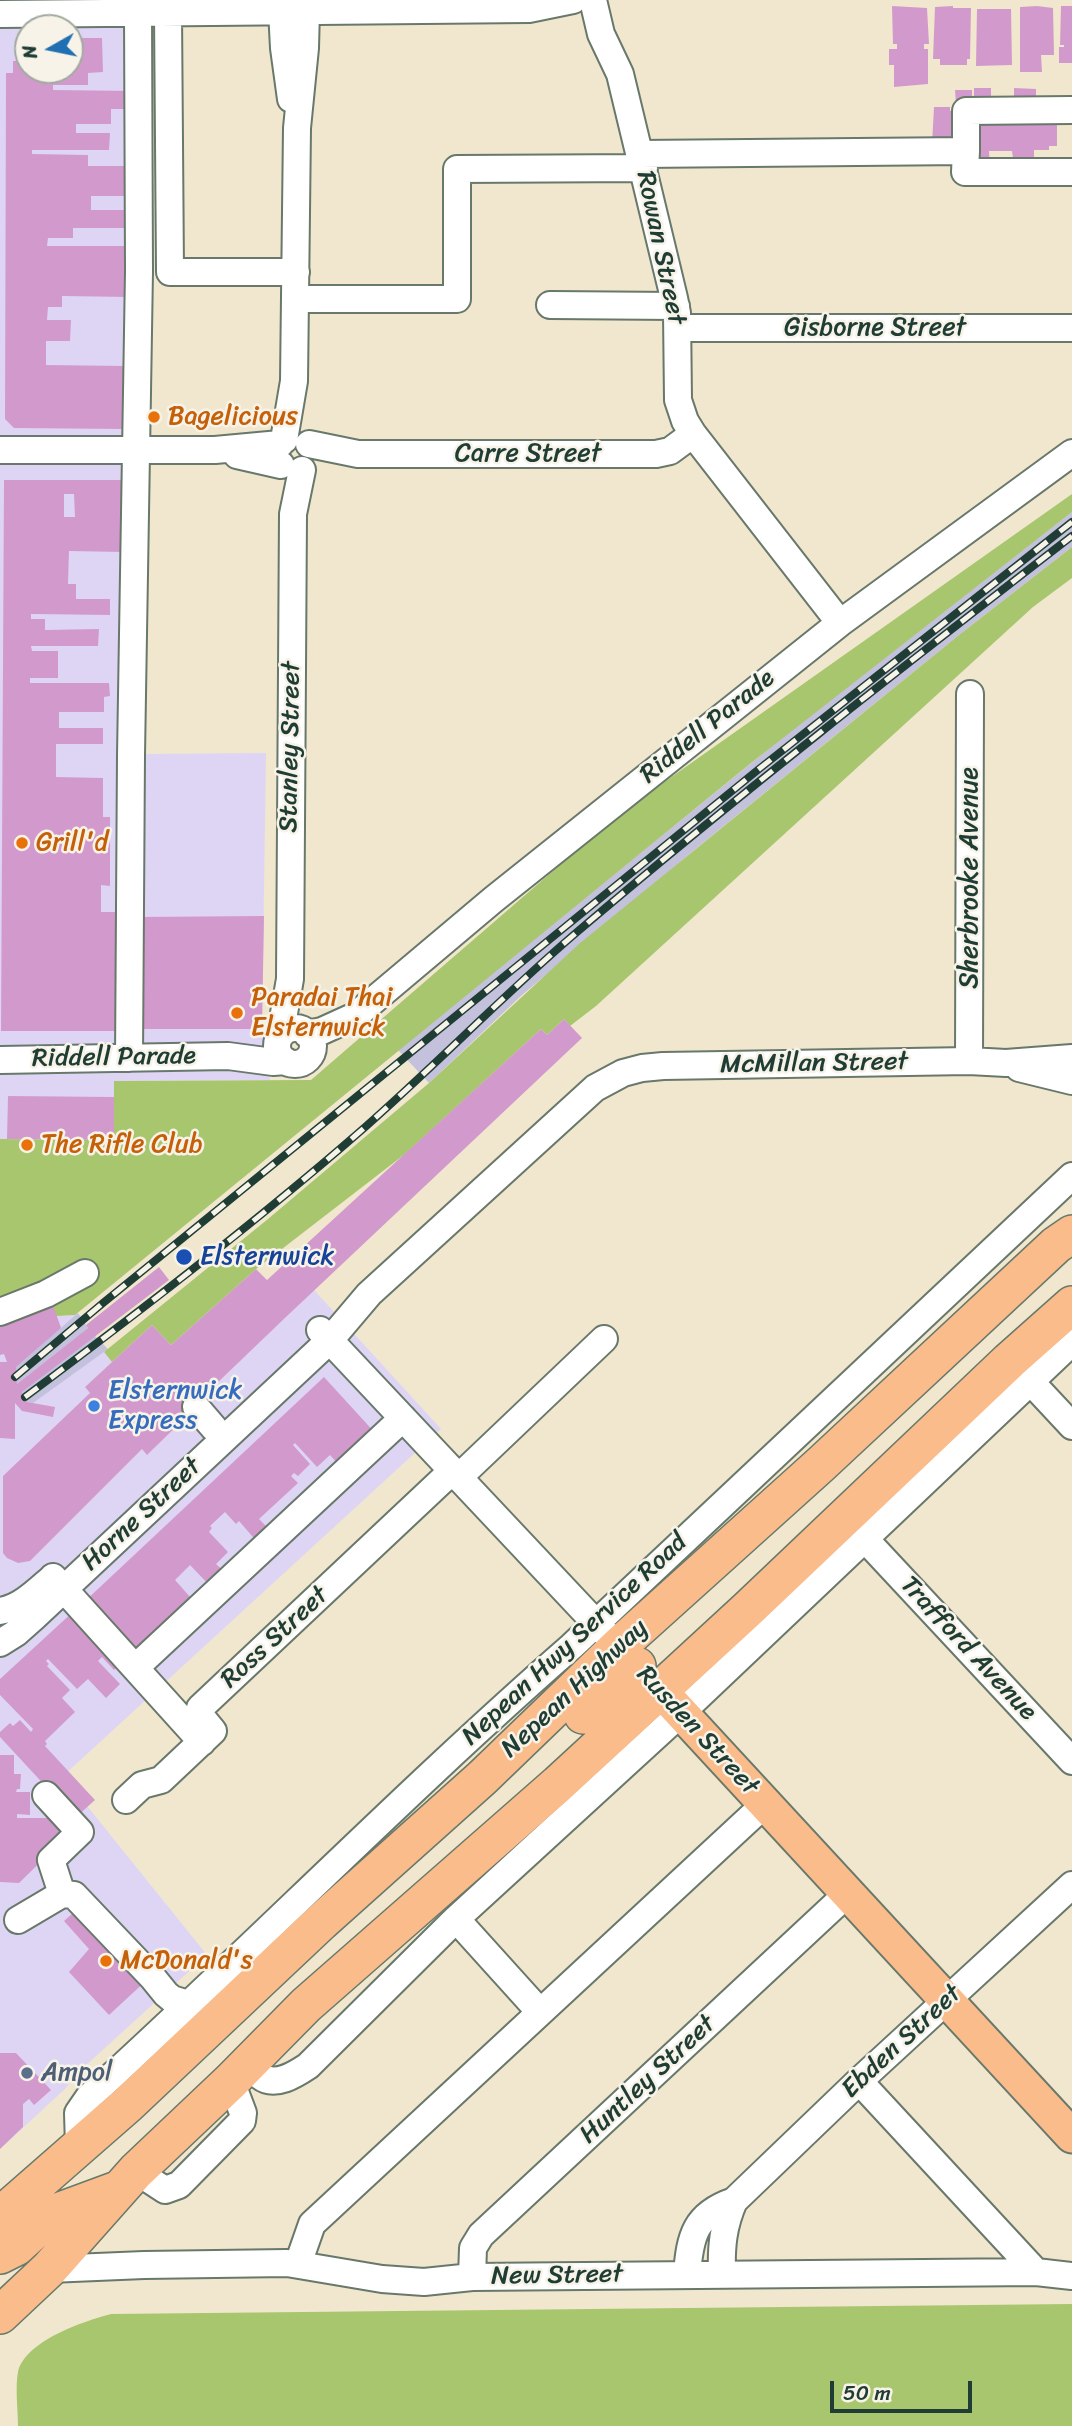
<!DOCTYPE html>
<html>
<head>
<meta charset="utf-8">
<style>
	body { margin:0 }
	#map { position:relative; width:1072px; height:2426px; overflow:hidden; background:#f0e7ce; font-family:Sriracha,sans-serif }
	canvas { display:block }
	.north { position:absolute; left:14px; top:14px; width:70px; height:70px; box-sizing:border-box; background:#f7f3e8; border:2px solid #a1aaa0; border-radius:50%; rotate:261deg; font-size:19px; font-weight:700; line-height:28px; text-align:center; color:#1f3d34 }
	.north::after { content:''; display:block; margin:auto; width:24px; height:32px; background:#1f6fb2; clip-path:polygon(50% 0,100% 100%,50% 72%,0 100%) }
	.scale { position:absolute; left:830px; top:2381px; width:142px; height:32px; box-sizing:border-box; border:4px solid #1f3d34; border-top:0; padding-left:9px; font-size:21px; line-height:24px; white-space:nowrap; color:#1f3d34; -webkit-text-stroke:5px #f7f3e8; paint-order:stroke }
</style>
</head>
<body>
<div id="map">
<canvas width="1072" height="2426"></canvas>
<div class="north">N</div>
<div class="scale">50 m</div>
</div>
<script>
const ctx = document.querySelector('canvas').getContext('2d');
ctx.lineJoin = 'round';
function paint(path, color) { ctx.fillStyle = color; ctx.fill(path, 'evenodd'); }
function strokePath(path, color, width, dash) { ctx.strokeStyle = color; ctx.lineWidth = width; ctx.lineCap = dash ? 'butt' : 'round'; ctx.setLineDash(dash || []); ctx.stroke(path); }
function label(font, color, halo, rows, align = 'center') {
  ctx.font = font + ' Sriracha,sans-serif'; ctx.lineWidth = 5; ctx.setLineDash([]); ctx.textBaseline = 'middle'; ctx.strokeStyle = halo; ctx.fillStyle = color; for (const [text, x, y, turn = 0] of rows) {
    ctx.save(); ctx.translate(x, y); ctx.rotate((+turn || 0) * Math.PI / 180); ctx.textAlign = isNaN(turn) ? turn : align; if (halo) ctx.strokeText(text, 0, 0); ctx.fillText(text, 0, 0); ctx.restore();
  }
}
const built = new Path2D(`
	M 0,0 L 153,0 L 138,484 L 144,754 L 266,753 L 262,1029 L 270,1080 L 114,1081 L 114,1140 L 0,1139 ZM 28,28 L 70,28 L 70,70 L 28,70 Z
	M 314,1290 L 441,1429 L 63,1776 L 207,1955 L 73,2077 L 66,2088 L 0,2149 L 0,1313 L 38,1317 L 75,1315 L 112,1362 L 85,1387 L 148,1454 L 213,1391 L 212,1388 Z`);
const industrial = new Path2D(`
	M 1072,512 L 1072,547 L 959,635 L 693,851 L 522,995 L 429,1083 L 398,1050 L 803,721 Z
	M 78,1313 L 88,1328 L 17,1384 L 16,1367 Z
	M 94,1335 L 108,1349 L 33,1403 L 27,1402 L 22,1392 Z`);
const green = new Path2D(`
	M 1072,494 L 1072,512 L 751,763 L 75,1315 L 38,1317 L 0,1313 L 0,1139 L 114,1140 L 114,1081 L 311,1080 L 619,814 Z
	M 1072,547 L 1072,578 L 1033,607 L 596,1006 L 570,1026 L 564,1019 L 547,1035 L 541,1029 L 405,1154 L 256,1269 L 171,1345 L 152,1325 L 112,1362 L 104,1352 L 268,1219 L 429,1083 L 579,944 L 959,635 Z
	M 1072,2304 L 1072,2426 L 18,2426 C 18,2409 15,2388 18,2372 C 25,2341 84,2321 111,2314 Z`);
const building = new Path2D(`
	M 892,6 L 927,8 L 929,44 L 924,44 L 924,49 L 928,49 L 928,84 L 894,87 L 894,65 L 889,65 L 889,49 L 897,49 L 897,44 L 893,44 Z
	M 953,6 L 953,8 L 971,8 L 970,59 L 967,59 L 967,65 L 940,65 L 940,59 L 933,59 L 935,7 Z
	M 1037,6 L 1053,8 L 1054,55 L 1041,55 L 1042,72 L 1020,72 L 1020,7 Z
	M 1061,6 L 1072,6 L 1072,63 L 1059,63 L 1059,47 L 1064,47 L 1064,45 L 1060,45 Z
	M 977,9 L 1011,9 L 1012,65 L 976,66 Z
	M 25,38 L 28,38 L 28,70 L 70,70 L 70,38 L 102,38 L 103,72 L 88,73 L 88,85 L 53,85 L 53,90 L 136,91 L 135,109 L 111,109 L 111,124 L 76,124 L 76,133 L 110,133 L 109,150 L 32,150 L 32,154 L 88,155 L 88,166 L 134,166 L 134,196 L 91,196 L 91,210 L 126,210 L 126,228 L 73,228 L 73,238 L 48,238 L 47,246 L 128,246 L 128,297 L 62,296 L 62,307 L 48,307 L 47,320 L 71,320 L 70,341 L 46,341 L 46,365 L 125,366 L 125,429 L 14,428 L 5,419 L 6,73 L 13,73 L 13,61 L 16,61 L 16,52 L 25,52 Z
	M 974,88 L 991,88 L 991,105 L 974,105 Z
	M 1014,88 L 1036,89 L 1036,96 L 1056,96 L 1056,106 L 1014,106 Z
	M 955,90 L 972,90 L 972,104 L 956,104 Z
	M 934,107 L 950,107 L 950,111 L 956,111 L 957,145 L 932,144 Z
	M 970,118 L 1057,121 L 1057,146 L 1049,146 L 1049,150 L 1034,150 L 1034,158 L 1013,158 L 1012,151 L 989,151 L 990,167 L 971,167 Z
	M 4,480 L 129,480 L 123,552 L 69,551 L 68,584 L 76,584 L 76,599 L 110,599 L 110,615 L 31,614 L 31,619 L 45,619 L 45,630 L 99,629 L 98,646 L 31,646 L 32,651 L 58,651 L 58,678 L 30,678 L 30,683 L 109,683 L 110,696 L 104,697 L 104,712 L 59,712 L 59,728 L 103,728 L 103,744 L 56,744 L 56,777 L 103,778 L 103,817 L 110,817 L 110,886 L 101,885 L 101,912 L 120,912 L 124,1031 L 1,1031 ZM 64,494 L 74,494 L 75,517 L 64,517 Z
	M 264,916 L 262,1029 L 133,1029 L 137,917 Z
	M 564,1019 L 582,1038 L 286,1317 L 212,1388 L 214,1390 L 147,1455 L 142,1449 L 30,1561 L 18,1563 L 7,1558 L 3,1553 L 3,1476 L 90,1393 L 85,1387 L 152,1325 L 171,1345 L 256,1269 L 267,1280 L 541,1029 L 547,1035 Z
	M 8,1096 L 114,1097 L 114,1140 L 7,1139 Z
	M 159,1267 L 169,1280 L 22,1392 L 27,1402 L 55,1407 L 53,1417 L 22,1411 L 15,1403 L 15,1439 L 0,1438 L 0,1362 L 7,1362 L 4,1354 L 0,1355 L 0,1327 L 53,1305 L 61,1328 L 16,1367 L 17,1384 L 88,1328 L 86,1325 Z
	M 324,1377 L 377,1435 L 339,1465 L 330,1455 L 317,1467 L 295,1443 L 293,1445 L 310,1464 L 298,1476 L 294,1473 L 291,1476 L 298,1483 L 259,1519 L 272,1532 L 259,1544 L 239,1521 L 236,1524 L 225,1512 L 210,1526 L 212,1528 L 209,1532 L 228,1552 L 216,1564 L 228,1575 L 213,1589 L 190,1565 L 175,1580 L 191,1598 L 162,1625 L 168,1631 L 147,1651 L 128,1651 L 83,1603 Z
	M 75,1610 L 123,1662 L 114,1670 L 102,1657 L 98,1661 L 120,1684 L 106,1698 L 88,1679 L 77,1689 L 48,1659 L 46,1661 L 49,1664 L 47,1666 L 70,1690 L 62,1698 L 75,1712 L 45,1741 L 47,1744 L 45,1746 L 95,1800 L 75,1818 L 0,1737 L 0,1732 L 10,1723 L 13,1726 L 20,1720 L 31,1732 L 33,1729 L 0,1695 L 0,1679 Z
	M 0,1755 L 14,1755 L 14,1774 L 21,1774 L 20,1789 L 17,1789 L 16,1792 L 30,1792 L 30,1815 L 17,1814 L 17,1818 L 59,1818 L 72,1831 L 19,1883 L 0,1882 Z
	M 82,1905 L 149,1978 L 109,2015 L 69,1972 L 89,1949 L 64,1921 Z
	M 0,2053 L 16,2053 L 51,2090 L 34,2105 L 29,2099 L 23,2104 L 23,2127 L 0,2149 Z`);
const minor = new Path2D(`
	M 593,0 L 601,34 L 620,74 L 674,298 L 677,313 L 678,400 L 685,421 L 693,434 L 840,623
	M 282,10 L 284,48 L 291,99
	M 168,13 L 170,272 L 296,272
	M 0,14 L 529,9 L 573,0
	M 966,151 L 965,172 L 1072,172
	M 640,154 L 966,151 L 966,111 L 1072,110
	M 296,299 L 457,299 L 457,169 L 644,168
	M 550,305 L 676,306
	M 678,328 L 1072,328
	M 284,440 L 294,381 L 297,128 L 305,48 L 306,10
	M 309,444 L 358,454 L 656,454 L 670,451 L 693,434
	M 0,450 L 215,450 L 280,444
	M 237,455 L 281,465
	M277 1046a18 18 0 1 1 36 0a18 18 0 1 1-36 0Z
	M 307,1034 L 322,1031 L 355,1016 L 494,899 L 840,623 L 1072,453
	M 280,1036 L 290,979 L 293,514 L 302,470
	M 129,1058 L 131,755 L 139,271 L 138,13
	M 0,1060 L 228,1056 L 273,1062 L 286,1061
	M 969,1061 L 970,694
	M 1019,1068 L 1072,1081
	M 0,1312 L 46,1294 L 85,1273
	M 320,1330 L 607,1635
	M 1030,1381 L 1072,1426
	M 196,1407 L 214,1428
	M 458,1478 L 604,1339
	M 864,1538 L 1072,1761
	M 53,1577 L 202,1742
	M 0,1611 C 20,1608 36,1592 51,1579
	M 0,1643 L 16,1633 L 34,1617 L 330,1340 L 369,1294 L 595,1088 L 623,1073 L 642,1068 L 663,1066 L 969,1061 L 1006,1063 L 1072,1058
	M 136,1667 L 403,1418
	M 46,1795 L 80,1832 L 51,1860 L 62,1894
	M 126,1800 L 142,1785 L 161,1780 L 213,1731 L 199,1714 L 200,1708 L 452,1471
	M 456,1919 L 540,2012
	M 18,1920 L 62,1894 L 74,1895 L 153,1978 L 166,1994 L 172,1999 L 188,2004
	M 249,2063 C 253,2067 256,2073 260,2076 C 275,2088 296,2074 308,2066 L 456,1919 L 681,1713 L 1072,1342
	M 859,2081 L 1036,2272
	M 79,2146 L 78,2113 L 89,2097 C 252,1949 406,1791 572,1646 L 1072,1176
	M 136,2171 L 165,2190 L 179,2185 L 242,2121 L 243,2113 L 231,2081
	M 298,2264 L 312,2224 L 765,1804
	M 49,2269 L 144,2265 L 287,2263 L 382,2279 L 424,2282 L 472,2277 L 1036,2272 L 1072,2276
	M 687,2274 C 690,2236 695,2214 734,2201
	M 722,2274 C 721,2247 723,2226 734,2201 L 859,2081 L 1072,1885
	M 472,2277 L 473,2248 L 481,2235 L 847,1894`);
const major = new Path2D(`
	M 660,1690 L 1072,2136`);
const highway = new Path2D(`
	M 583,1715 L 637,1666
	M 0,2216 L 128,2104 L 321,1922 L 482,1778 L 619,1646 L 820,1465 L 1056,1245 L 1072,1234
	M 0,2255 L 16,2247 L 52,2214 L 117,2190
	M 0,2315 L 49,2269 L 136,2171 L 231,2081 L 306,2005 L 558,1784 L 748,1609 L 1009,1361 L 1072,1305`);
const rail = new Path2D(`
	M 15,1377 L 103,1303 L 759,769 L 1072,522
	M 25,1397 C 138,1313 250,1227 356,1135 C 432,1069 501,997 577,932 C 738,795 905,665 1072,536`);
const markers = [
	[154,417,7,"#e8710a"],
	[22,843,7,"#e8710a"],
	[237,1013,7,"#e8710a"],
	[27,1145,7,"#e8710a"],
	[184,1257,9,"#1a4fb4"],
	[94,1406,7,"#3f7fe0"],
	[106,1961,7,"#e8710a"],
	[27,2073,7,"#5c6f8a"]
];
const streetNames = [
	["Rowan Street",660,248,78],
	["Gisborne Street",875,328],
	["Carre Street",528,454],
	["Riddell Parade",708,727,-39],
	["Stanley Street",291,747,-89],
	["Sherbrooke Avenue",970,878,-90],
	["Riddell Parade",114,1058,-1],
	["McMillan Street",814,1064,-1],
	["Horne Street",142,1515,-43],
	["Ross Street",275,1638,-43],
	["Nepean Hwy Service Road",575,1640,-43],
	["Trafford Avenue",968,1649,47],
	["Nepean Highway",575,1689,-43],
	["Rusden Street",697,1731,47],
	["Ebden Street",902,2042,-43],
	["Huntley Street",648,2080,-43],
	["New Street",557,2276,-1]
];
const foodNames = [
	["Bagelicious",168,417],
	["Grill'd",36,843],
	["Paradai Thai",251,998],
	["Elsternwick",251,1028],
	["The Rifle Club",41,1145],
	["McDonald's",120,1961]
];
const transitNames = [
	["Elsternwick",200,1257]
];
const shopNames = [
	["Elsternwick",108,1391],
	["Express",108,1421]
];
const serviceNames = [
	["Ampol",41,2073]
];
paint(built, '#ded5f5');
paint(industrial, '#c3c1db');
paint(green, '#a8c66d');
paint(building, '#d29acc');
strokePath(minor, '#68786a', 30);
strokePath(major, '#68786a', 37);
strokePath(highway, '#68786a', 40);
strokePath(minor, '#fff', 26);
strokePath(major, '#fabc8b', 33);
strokePath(highway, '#fabc8b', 37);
strokePath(rail, '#1f3d34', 8);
strokePath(rail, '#f7f3e8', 5, [16]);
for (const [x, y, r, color] of markers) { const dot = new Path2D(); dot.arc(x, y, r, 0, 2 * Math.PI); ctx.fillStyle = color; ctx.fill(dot); strokePath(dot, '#f7f3e8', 2.5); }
label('26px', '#1f3d34', '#f7f3e8', streetNames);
label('26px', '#c56008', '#f7f3e8', foodNames, 'left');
label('26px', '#164399', '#f7f3e8', transitNames, 'left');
label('26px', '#366cbe', '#f7f3e8', shopNames, 'left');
label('26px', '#4e5e75', '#f7f3e8', serviceNames, 'left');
</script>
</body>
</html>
